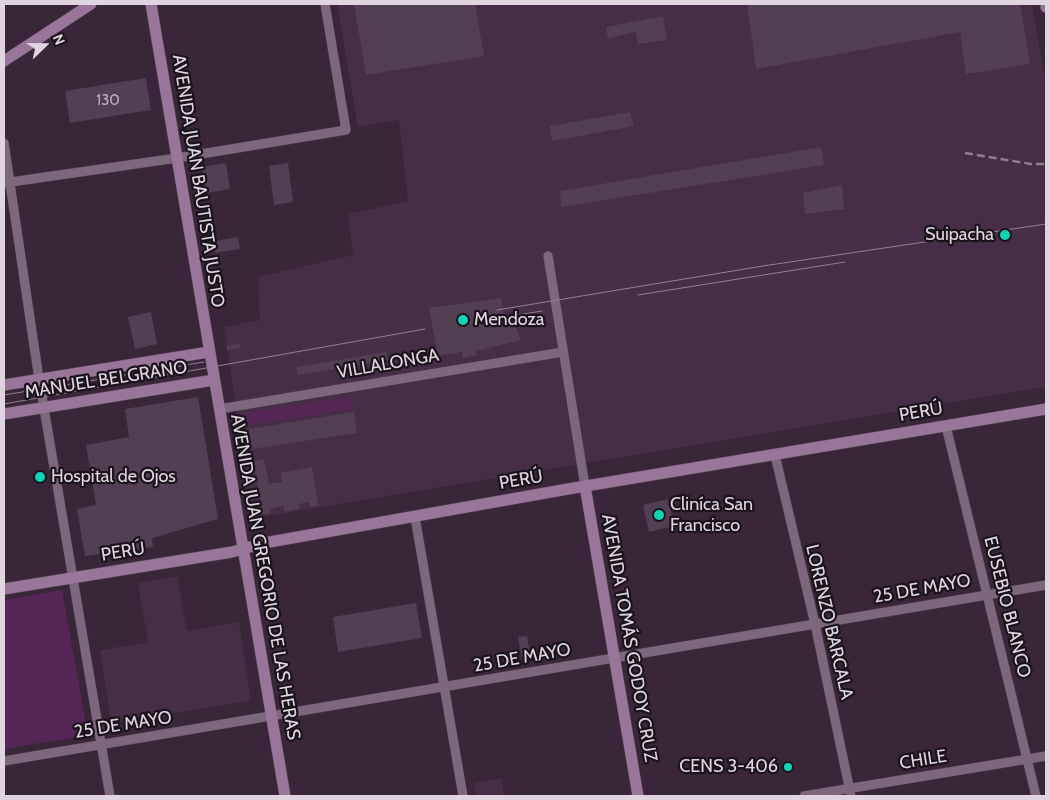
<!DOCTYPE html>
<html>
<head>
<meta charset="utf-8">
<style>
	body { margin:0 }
	#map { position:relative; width:1050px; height:800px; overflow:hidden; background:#392639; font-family:Cabin,sans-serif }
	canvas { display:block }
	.frame { position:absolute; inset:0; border:5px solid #e0d4e0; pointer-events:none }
	.north { position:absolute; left:20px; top:20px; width:50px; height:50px; -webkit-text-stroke:4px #1b131b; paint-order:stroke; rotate:68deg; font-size:14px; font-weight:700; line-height:20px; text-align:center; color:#e0d4e0 }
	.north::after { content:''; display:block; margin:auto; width:18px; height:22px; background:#e0d4e0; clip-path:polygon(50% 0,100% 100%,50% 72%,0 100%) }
</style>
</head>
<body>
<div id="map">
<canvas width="1050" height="800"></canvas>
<div class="frame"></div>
<div class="north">N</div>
</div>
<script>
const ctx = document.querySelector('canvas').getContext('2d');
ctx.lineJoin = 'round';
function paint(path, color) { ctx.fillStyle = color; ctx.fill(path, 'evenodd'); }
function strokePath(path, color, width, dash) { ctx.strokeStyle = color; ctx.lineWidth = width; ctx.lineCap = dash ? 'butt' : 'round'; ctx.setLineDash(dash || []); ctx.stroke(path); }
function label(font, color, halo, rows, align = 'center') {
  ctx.font = font + ' Cabin,sans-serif'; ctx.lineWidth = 4.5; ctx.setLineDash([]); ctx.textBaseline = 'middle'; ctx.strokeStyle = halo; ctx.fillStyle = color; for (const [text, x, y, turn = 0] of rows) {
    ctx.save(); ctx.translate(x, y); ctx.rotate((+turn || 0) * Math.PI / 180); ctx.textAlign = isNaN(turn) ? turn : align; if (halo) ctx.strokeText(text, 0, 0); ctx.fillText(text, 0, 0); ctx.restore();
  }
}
const built = new Path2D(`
	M 337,4 L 1032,4 L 1046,85 L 1046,387 L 253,518 L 224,327 L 260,320 L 258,277 L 353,255 L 348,214 L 408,201 L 399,120 L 358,127 Z
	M 177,576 L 187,631 L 239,622 L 251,701 L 111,723 L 100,650 L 148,642 L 138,583 Z
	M 501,778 L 504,796 L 476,796 L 474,783 Z`);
const green = new Path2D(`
	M 351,397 L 353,409 L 244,426 L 242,413 Z
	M 62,590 L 88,735 L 4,749 L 4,600 Z`);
const building = new Path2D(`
	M 354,4 L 475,4 L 484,56 L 366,75 Z
	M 747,4 L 1020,4 L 1030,64 L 966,74 L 960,32 L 756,69 Z
	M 663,16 L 667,40 L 638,44 L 636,32 L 608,38 L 606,27 Z
	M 146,78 L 151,110 L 70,123 L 65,91 Z
	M 630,112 L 634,126 L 552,141 L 550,126 Z
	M 821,147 L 824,165 L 561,207 L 560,191 Z
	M 226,163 L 230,189 L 206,193 L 202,167 Z
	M 288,163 L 293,202 L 274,205 L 269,166 Z
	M 842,185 L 844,209 L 805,214 L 803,193 Z
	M 238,237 L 240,249 L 215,253 L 213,241 Z
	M 501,298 L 506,326 L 515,325 L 521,340 L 476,351 L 477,355 L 463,358 L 462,352 L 438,356 L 429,308 Z
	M 151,312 L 157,344 L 135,349 L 128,317 Z
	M 239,344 L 240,348 L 227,350 L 227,346 Z
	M 386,352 L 388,360 L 298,375 L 296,367 Z
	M 198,397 L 218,519 L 152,538 L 153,547 L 85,556 L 77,509 L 96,505 L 86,445 L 129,437 L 125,409 Z
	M 354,412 L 357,433 L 245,450 L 242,430 Z
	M 264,459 L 269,484 L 282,482 L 281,473 L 312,467 L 318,506 L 310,507 L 309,502 L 299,504 L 299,509 L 284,511 L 283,506 L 270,509 L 271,513 L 263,515 L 253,461 Z
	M 668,499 L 674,526 L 649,532 L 643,505 Z
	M 416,603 L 422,638 L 338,652 L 333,617 Z
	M 527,636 L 531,658 L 522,659 L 518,637 Z`);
const street = new Path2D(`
	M 4,143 L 39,379 L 110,796
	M 4,183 L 177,158 L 346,130 L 325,4
	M 548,256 L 585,486
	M 219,409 L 563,352
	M 946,426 L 1036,796
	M 775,455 L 815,624 L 851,796
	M 415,517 L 463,796
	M 4,761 L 1046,585
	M 804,796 L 1046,756`);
const secondary = new Path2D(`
	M 151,4 L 285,796
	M 1046,4 L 1046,7
	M 4,61 L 91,4
	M 4,385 L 209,352
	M 4,414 L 214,380
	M 585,486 L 638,796
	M 4,589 L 232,552 L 264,543 L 568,489 L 1046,409`);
const tram = new Path2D(`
	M 638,295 L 845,262
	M 497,310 L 763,266 L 1046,224
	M 498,318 L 542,311
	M 4,395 L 204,362
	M 4,404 L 425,329`);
const rail = new Path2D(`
	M 965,153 L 1031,164 L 1046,164`);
const markers = [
	[1005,235,6,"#0dd5b5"],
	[463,320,6,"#0dd5b5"],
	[40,477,6,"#0dd5b5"],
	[659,515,6,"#0dd5b5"],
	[788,767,5,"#0dd5b5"]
];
const numberNames = [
	["130",108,101]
];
const streetNames = [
	["AVENIDA JUAN BAUTISTA JUSTO",198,181,81],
	["VILLALONGA",388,364,-10],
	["MANUEL BELGRANO",106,380,-9],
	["PERÚ",921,412,-10],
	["PERÚ",521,480,-10],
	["PERÚ",123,552,-9],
	["AVENIDA JUAN GREGORIO DE LAS HERAS",265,577,80],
	["25 DE MAYO",922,589,-10],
	["EUSEBIO BLANCO",1007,607,76],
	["LORENZO BARCALA",829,622,77],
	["AVENIDA TOMÁS GODOY CRUZ",629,638,80],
	["25 DE MAYO",522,658,-10],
	["25 DE MAYO",123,725,-9],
	["CHILE",923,760,-9]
];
const poiNames = [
	["Suipacha",994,235,"right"],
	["Mendoza",474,320],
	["Hospital de Ojos",51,477],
	["Cliníca San",670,505],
	["Francisco",670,526],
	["CENS 3-406",778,767,"right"]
];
paint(built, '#462e46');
paint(green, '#562657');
paint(building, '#533f53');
strokePath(street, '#524252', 10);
strokePath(secondary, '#524252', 12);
strokePath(street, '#7c677c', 9);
strokePath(secondary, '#997599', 11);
strokePath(tram, '#8f808f', 1);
strokePath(rail, '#8f808f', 2.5, [8, 4]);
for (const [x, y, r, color] of markers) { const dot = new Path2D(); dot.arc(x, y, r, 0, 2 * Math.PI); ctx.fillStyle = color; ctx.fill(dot); strokePath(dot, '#1b131b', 2); }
label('15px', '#bdafbd', null, numberNames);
label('18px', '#e0d4e0', '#1b131b', streetNames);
label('18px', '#e0d4e0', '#1b131b', poiNames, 'left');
</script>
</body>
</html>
